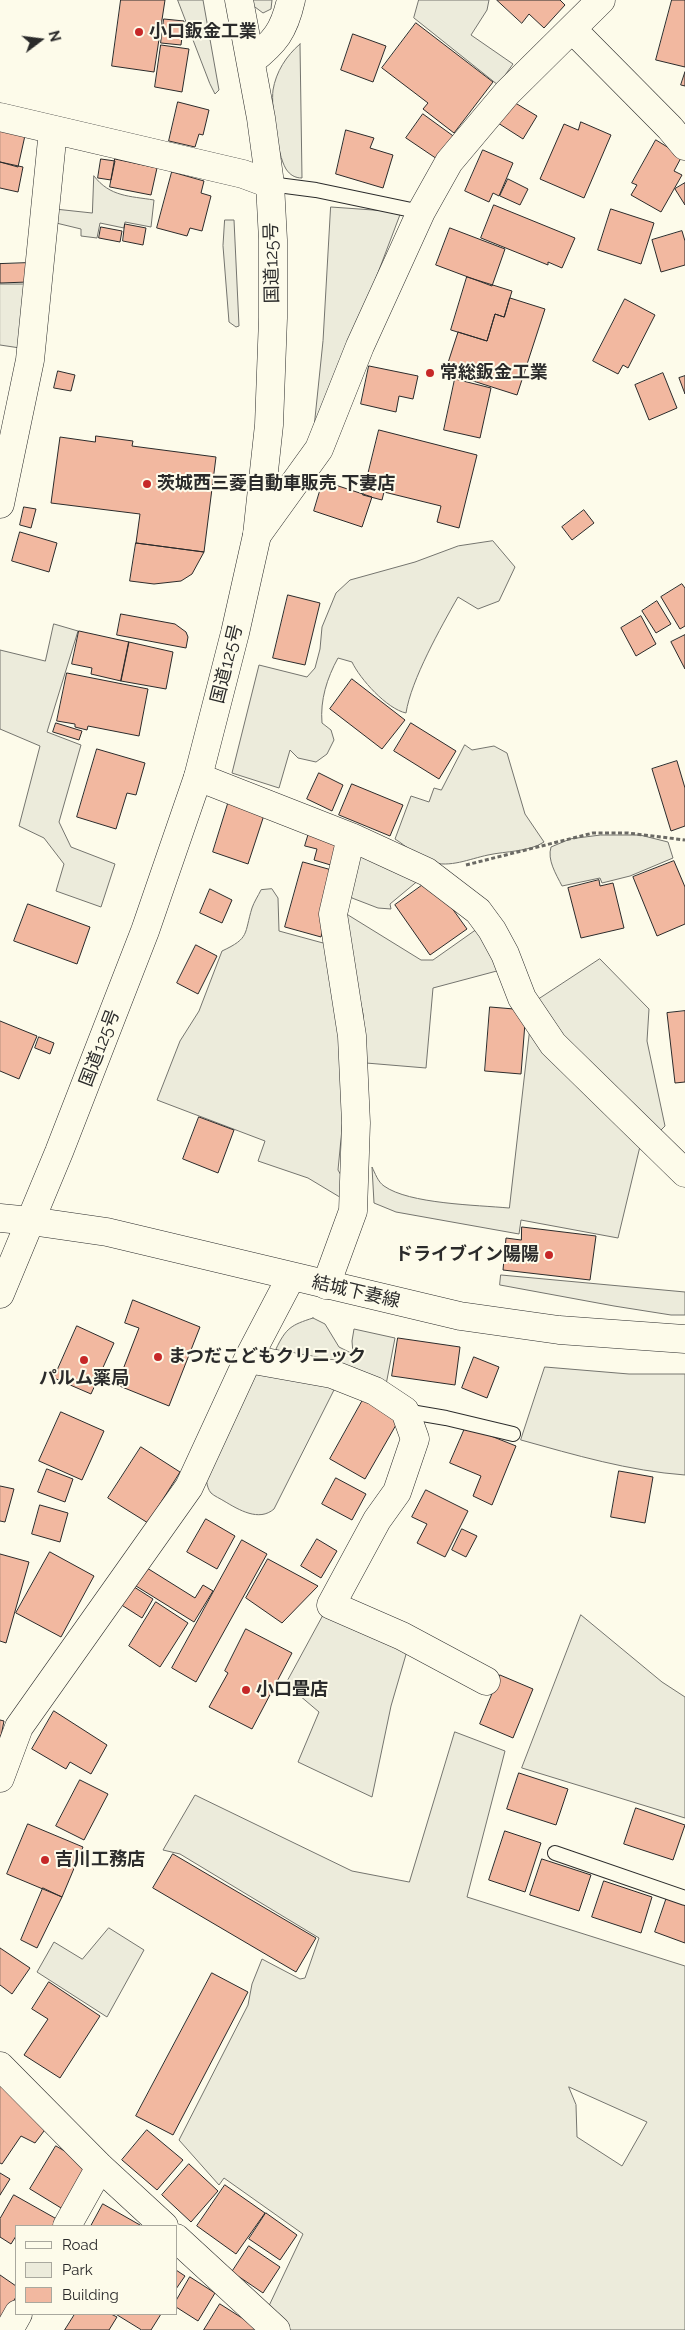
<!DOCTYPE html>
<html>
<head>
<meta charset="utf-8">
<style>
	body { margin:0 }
	#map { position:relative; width:685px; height:2330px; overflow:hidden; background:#fdfbea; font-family:Raleway,sans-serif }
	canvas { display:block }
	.legend { position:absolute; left:15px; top:2225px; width:162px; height:90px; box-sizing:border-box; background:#fdfbea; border:1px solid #a9a89e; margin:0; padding:6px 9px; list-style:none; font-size:15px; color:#2b2b2b }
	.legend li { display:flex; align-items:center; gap:10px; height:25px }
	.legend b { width:25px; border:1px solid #a9a89e }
	.north { position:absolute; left:15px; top:15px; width:50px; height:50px; -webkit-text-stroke:4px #fdfbea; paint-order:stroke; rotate:75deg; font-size:14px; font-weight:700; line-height:20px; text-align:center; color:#2b2b2b }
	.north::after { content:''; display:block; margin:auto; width:18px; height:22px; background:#2b2b2b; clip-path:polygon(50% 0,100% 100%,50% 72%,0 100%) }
</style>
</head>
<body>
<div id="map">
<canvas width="685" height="2330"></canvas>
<ul class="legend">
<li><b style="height:6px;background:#fdfbea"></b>Road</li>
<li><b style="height:14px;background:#ecebdb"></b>Park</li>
<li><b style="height:14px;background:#f2b8a0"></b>Building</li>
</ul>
<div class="north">N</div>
</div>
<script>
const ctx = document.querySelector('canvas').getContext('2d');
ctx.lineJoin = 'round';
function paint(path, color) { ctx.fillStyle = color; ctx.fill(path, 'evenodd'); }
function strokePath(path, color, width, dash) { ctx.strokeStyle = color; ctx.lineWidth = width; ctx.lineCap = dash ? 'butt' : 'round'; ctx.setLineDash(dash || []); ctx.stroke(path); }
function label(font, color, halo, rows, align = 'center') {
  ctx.font = font + ' Raleway,"Noto Sans JP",sans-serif'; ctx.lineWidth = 4; ctx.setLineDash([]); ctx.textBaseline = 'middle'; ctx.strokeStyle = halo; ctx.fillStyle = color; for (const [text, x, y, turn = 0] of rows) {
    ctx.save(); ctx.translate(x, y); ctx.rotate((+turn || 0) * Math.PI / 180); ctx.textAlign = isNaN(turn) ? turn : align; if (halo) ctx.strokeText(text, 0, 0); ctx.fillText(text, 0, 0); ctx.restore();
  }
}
const green = new Path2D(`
	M 178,0 L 203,0 L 219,90 L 215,94 L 210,84 Z
	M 250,0 L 272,0 L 271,9 L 263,13 L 251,4 Z
	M 419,0 L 489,0 L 487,10 L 471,35 L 513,64 L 498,85 L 414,18 Z
	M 300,44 L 302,178 C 295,178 290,175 286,169 C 277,154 271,107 273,90 C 276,72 286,56 300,44 Z
	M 94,176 C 110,197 130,196 154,200 L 151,227 L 125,222 L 124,228 L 100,223 L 97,238 L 81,236 L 81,229 L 52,222 L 55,209 L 92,213 Z
	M 331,207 L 401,212 L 312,447 L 323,341 Z
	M 225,220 L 234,220 L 239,326 L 236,327 L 229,322 L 223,246 Z
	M 0,284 L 25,284 L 20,348 L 0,345 Z
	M 493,541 L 515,567 L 499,601 L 478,609 L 458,597 C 441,627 411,680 406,713 C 387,709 360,679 352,662 L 338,658 C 327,678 320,700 322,723 L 331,730 L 334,740 L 327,754 L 316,762 L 298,758 L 290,750 L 279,788 L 232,773 L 259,665 L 307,677 L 315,668 L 320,649 L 322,627 L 336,593 L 350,580 L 415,562 L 458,546 Z
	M 54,624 L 78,631 L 47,732 L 81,745 L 59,822 L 71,847 L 115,864 L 101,907 L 56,891 L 64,864 L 44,838 L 19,826 L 40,746 L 0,729 L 0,650 L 45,661 Z
	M 465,745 L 472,750 L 494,746 L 507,753 L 525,814 L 544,842 C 529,852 506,851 488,855 C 469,859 450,868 431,862 C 418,857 406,846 395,839 L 411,796 L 429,802 L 434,788 L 441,790 Z
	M 601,835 L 640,835 L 668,842 L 673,858 L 630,876 L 602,883 L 600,878 L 562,886 C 556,874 547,860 551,847 L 570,839 Z
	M 355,846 L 420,879 L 390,904 L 391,909 L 378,908 L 352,898 L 345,887 Z
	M 272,889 L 278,898 L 279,931 L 323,943 L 328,932 L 346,1087 L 338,1170 L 345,1182 L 343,1199 L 308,1178 L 258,1161 L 265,1141 L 157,1100 L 180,1041 L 199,1011 L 222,951 C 250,938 244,934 252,908 C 254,902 258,896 261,890 Z
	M 340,910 L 421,960 L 433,960 L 484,924 L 508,968 L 433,988 L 426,1068 L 366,1063 L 363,1014 Z
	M 600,959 L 649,1009 L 647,1041 L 665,1126 L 655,1136 L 533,1003 Z
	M 531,1021 L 642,1138 L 618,1238 L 521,1220 L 519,1234 L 396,1212 L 374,1203 L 372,1167 C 375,1173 378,1182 384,1186 C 409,1204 477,1205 509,1208 Z
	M 501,1275 L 685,1292 L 685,1315 L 671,1315 L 614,1306 L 500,1285 Z
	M 313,1318 L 325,1324 L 339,1347 L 353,1354 L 352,1341 L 354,1329 L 395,1338 L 385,1390 L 281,1355 L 276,1349 C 286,1328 291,1325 313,1318 Z
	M 545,1367 L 629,1374 L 685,1374 L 685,1475 C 629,1471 575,1455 521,1440 Z
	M 248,1373 L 336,1386 L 274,1509 C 259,1522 239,1510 224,1501 C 221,1499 214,1496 211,1493 C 206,1487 206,1477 206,1470 Z
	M 324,1614 L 407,1651 L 391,1706 L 372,1797 L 298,1762 L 319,1712 L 286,1684 Z
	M 581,1615 L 662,1682 L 685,1697 L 685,1818 L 522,1768 Z
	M 455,1732 L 505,1751 L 467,1897 L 685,1966 L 685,2330 L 288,2330 L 267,2310 L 303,2234 L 224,2178 L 219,2185 L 179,2140 L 248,2005 L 252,1984 L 262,1959 L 300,1979 L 305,1978 L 319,1938 L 180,1854 L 163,1850 L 195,1795 L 352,1871 L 409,1882 ZM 569,2087 L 647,2122 L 622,2166 L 577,2137 L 576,2105 Z
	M 109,1928 L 144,1950 L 107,2017 L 37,1972 L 54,1942 L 82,1959 Z`);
const building = new Path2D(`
	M 121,0 L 165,0 L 154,72 L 112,66 Z
	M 497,0 L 560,0 L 565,5 L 544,28 L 529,14 L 522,23 Z
	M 672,0 L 685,0 L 685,67 L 656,60 Z
	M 164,19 L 184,21 L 181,45 L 161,43 Z
	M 416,23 L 493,82 L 454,133 L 423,109 L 428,103 L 382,68 Z
	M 353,34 L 386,46 L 373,82 L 341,70 Z
	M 161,45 L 189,49 L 182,92 L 155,87 Z
	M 685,72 L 685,86 L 681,85 Z
	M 512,101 L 537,116 L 523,139 L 498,123 Z
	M 178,102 L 209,110 L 203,135 L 199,134 L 195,147 L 169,141 Z
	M 423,114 L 456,138 L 440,161 L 406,138 Z
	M 581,122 L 611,135 L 584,198 L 540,179 L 564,124 L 578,130 Z
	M 0,126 L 26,131 L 18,167 L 0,162 Z
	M 346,130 L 374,138 L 370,148 L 393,155 L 383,188 L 336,174 Z
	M 656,140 L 682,156 L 674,171 L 682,175 L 661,212 L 631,195 L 637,185 L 632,183 Z
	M 483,150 L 513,163 L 499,196 L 493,193 L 489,202 L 465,191 Z
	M 101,159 L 115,161 L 111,180 L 98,178 Z
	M 115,159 L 157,168 L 151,195 L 110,187 Z
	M 0,162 L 23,167 L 18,192 L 0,188 Z
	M 172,172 L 204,181 L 201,193 L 211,196 L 202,231 L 190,228 L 187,236 L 157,228 Z
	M 508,179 L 528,189 L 520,205 L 500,196 Z
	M 685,183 L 685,205 L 675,189 Z
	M 494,205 L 575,238 L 562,268 L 548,262 L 548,265 L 481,238 Z
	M 611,209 L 654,223 L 641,264 L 598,250 Z
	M 125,224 L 146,228 L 143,245 L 123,241 Z
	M 101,227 L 122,231 L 120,242 L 99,238 Z
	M 450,228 L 505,249 L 492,286 L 436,265 Z
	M 682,231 L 685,241 L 685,265 L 661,272 L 652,240 Z
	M 28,263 L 28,282 L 0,283 L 0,264 Z
	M 467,277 L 512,291 L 504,317 L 495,314 L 487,341 L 451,330 Z
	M 510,298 L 545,309 L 517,395 L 445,372 L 458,332 L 487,341 L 495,314 L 504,317 Z
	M 625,299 L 655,315 L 628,368 L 623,365 L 618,374 L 593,361 Z
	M 369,366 L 418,376 L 413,399 L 399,396 L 396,412 L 361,404 Z
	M 58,371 L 75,375 L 71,391 L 54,388 Z
	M 663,373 L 677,408 L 649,420 L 635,385 Z
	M 685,376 L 685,394 L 679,378 Z
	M 455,379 L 491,388 L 480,438 L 444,430 Z
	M 379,430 L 477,455 L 459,528 L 437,522 L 441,506 L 384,492 L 382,500 L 363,495 Z
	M 96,436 L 133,441 L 132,446 L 216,457 L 204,552 L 136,543 L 140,514 L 51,503 L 60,437 L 95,442 Z
	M 323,481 L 372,497 L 362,527 L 314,511 Z
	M 24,507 L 36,509 L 31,528 L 20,525 Z
	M 584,510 L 594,523 L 572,540 L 562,527 Z
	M 20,532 L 57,543 L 49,572 L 12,561 Z
	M 136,543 L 204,552 L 192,574 L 181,581 L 154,584 L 130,581 Z
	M 682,584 L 685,588 L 685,626 L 680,629 L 661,597 Z
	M 288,595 L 320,603 L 305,665 L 273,658 Z
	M 657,601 L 671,624 L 656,633 L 642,611 Z
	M 121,614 L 175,624 L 186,632 L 188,637 L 186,648 L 117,635 Z
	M 641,616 L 656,644 L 636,656 L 621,628 Z
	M 79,631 L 129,642 L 121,681 L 91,674 L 92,668 L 72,664 Z
	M 685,635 L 685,669 L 671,642 Z
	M 129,642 L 173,652 L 166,689 L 121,681 Z
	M 67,673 L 148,689 L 139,736 L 88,726 L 87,730 L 75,727 L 75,724 L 57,721 Z
	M 352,679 L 405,720 L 382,749 L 330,709 Z
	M 56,723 L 82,731 L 79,740 L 53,732 Z
	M 411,723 L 456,751 L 439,779 L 394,751 Z
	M 97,749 L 145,763 L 136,795 L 127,793 L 116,829 L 77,817 Z
	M 677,761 L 685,788 L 685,826 L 671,831 L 652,769 Z
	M 319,773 L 343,785 L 332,811 L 307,799 Z
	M 352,784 L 403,805 L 390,836 L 339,815 Z
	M 231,794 L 267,806 L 248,864 L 213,852 Z
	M 311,826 L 343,836 L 334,866 L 314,860 L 317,849 L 305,846 Z
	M 674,861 L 685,887 L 685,924 L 657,936 L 633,877 Z
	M 303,862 L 339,872 L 321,937 L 285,927 Z
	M 431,879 L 467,929 L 430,955 L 395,905 Z
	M 599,880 L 600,886 L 613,883 L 624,928 L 581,938 L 568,888 Z
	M 210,889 L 232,900 L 222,923 L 200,913 Z
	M 28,904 L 90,927 L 77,964 L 14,941 Z
	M 196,945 L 217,956 L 198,994 L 177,983 Z
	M 490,1007 L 526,1010 L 521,1074 L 485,1071 Z
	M 685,1011 L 685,1082 L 675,1083 L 667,1013 Z
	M 0,1021 L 37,1036 L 19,1079 L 0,1071 Z
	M 39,1037 L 54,1043 L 50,1054 L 35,1048 Z
	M 199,1117 L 234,1130 L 218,1173 L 183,1159 Z
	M 522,1227 L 596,1236 L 590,1280 L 503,1270 L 506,1238 L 521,1240 Z
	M 133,1300 L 200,1327 L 169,1406 L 117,1385 L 139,1328 L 125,1323 Z
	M 77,1326 L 114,1343 L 91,1394 L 54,1378 Z
	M 398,1338 L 460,1347 L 455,1385 L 392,1376 Z
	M 474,1357 L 499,1367 L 487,1398 L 462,1388 Z
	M 364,1398 L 400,1418 L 365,1479 L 330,1459 Z
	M 61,1412 L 104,1431 L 82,1480 L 39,1461 Z
	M 466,1426 L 516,1446 L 492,1505 L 473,1496 L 481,1476 L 450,1463 Z
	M 141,1447 L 180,1472 L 148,1523 L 108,1498 Z
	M 47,1469 L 73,1479 L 65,1502 L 38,1492 Z
	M 619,1471 L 653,1477 L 645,1523 L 611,1517 Z
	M 336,1478 L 366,1494 L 352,1520 L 322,1504 Z
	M 0,1486 L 14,1489 L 5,1522 L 0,1521 Z
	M 426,1490 L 468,1511 L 445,1557 L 417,1543 L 427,1524 L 412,1517 Z
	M 40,1505 L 68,1513 L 60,1542 L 32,1534 Z
	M 206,1519 L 235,1536 L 217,1569 L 187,1552 Z
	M 462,1529 L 477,1536 L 466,1557 L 452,1550 Z
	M 317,1539 L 337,1551 L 321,1578 L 301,1566 Z
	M 242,1540 L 267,1554 L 196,1682 L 172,1668 Z
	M 50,1552 L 94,1576 L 61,1637 L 16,1613 Z
	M 0,1554 L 29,1562 L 6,1643 L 0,1641 Z
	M 268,1559 L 318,1586 L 282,1623 L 246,1598 Z
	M 147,1568 L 195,1598 L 203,1585 L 213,1591 L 194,1622 L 136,1586 Z
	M 131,1585 L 153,1599 L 142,1618 L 120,1604 Z
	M 156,1602 L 188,1623 L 160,1667 L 129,1646 Z
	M 246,1629 L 292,1653 L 252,1729 L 209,1707 L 228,1673 L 225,1671 Z
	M 500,1675 L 533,1689 L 513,1738 L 480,1724 Z
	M 54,1711 L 107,1745 L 91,1774 L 70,1762 L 66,1769 L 32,1749 Z
	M 0,1720 L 4,1721 L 1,1736 L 0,1736 Z
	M 519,1773 L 568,1789 L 556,1825 L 507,1809 Z
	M 80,1780 L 108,1794 L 84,1840 L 56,1826 Z
	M 636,1808 L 685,1825 L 673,1860 L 624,1844 Z
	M 28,1824 L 83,1847 L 62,1897 L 7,1874 Z
	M 505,1831 L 541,1843 L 525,1892 L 489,1880 Z
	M 173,1854 L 316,1938 L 296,1972 L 153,1888 Z
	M 542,1859 L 591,1875 L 579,1911 L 530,1895 Z
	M 604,1881 L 652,1897 L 641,1933 L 592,1917 Z
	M 43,1888 L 62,1897 L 37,1948 L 21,1940 Z
	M 667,1897 L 685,1903 L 685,1943 L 655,1932 Z
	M 0,1948 L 30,1968 L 12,1994 L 0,1985 Z
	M 212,1973 L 248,1992 L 173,2135 L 136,2116 Z
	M 49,1982 L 100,2016 L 60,2078 L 24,2055 L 48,2019 L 32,2009 Z
	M 0,2072 L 50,2123 L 35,2143 L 21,2136 L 2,2164 L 0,2163 Z
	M 147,2130 L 183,2160 L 157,2190 L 122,2160 Z
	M 56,2146 L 92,2167 L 66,2211 L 30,2189 Z
	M 189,2164 L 218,2191 L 191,2222 L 162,2195 Z
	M 0,2173 L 10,2179 L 0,2195 Z
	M 225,2185 L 265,2213 L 236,2254 L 197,2226 Z
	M 14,2195 L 62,2222 L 60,2226 L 16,2226 L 16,2236 L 11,2244 L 0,2237 L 0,2219 Z
	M 103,2204 L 140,2225 L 139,2226 L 91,2226 Z
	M 266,2213 L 297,2235 L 280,2260 L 249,2239 Z
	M 249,2246 L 280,2267 L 263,2293 L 232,2272 Z
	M 176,2270 L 185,2276 L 176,2289 Z
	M 0,2275 L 16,2286 L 16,2297 L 0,2322 Z
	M 190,2277 L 215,2293 L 198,2321 L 176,2307 L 176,2301 Z
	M 220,2304 L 261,2330 L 204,2330 Z
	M 75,2314 L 111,2314 L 117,2317 L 109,2330 L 65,2330 Z
	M 116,2314 L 161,2314 L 151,2330 L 142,2330 Z`);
const path = new Path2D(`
	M 466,865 L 593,833 L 628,833 L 685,840`);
const lane = new Path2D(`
	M 270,184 L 316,190 L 421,212
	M 405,1411 L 446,1418 L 513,1434
	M 555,1853 L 685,1898`);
const street = new Path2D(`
	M 572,29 L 670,128 L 685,146
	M 251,61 C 275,42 284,31 291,0
	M 0,117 L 243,174 L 270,184
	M 0,504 L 30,360 L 53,130
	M 257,535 L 319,449 L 360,346 L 421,212 L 449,162 L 507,93 L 601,0
	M 198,777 L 351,837 L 427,872 L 478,911 L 492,930 L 505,954 L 522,998 L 553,1044 L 685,1173
	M 0,1218 L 31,1221
	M 326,1285 L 353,1211 L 356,1123 L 352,1036 L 333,914 L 351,837
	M 248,1359 L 332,1374 L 375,1391 L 405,1411 L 415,1439 L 397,1492 L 377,1520 L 331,1605 L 402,1636 L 486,1681
	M 0,1778 L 19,1727 L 189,1487 L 248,1359 L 291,1277
	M 0,2066 L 100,2167 L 164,2226
	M 67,2226 L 100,2167
	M 176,2238 L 276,2330
	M 9,2330 L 18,2314`);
const primary = new Path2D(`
	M 31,1221 L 107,1232 L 460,1316 L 559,1330 L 685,1339`);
const highway = new Path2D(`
	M 0,1294 L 59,1152 L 145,931 L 198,777 L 235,633 L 257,535 L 269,425 L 273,318 L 273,240 L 270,184 L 261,118 L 239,0`);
const markers = [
	[139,32,5,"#c62828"],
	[430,373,5,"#c62828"],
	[147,484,5,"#c62828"],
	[549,1255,5,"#c62828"],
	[158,1357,5,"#c62828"],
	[84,1360,5,"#c62828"],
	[246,1690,5,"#c62828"],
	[45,1860,5,"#c62828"]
];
const poiNames = [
	["小口鈑金工業",149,32],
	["常総鈑金工業",440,373],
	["茨城西三菱自動車販売 下妻店",157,484],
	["ドライブイン陽陽",539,1255,"right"],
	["まつだこどもクリニック",168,1357],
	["パルム薬局",84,1379,"center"],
	["小口畳店",256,1690],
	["吉川工務店",55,1860]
];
const streetNames = [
	["国道125号",272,263,-91],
	["国道125号",227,664,-76],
	["国道125号",100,1048,-69],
	["結城下妻線",356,1292,13]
];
paint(green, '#ecebdb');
strokePath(green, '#74746e', 1);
paint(building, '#f2b8a0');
strokePath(building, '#2b2b2b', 1);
strokePath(lane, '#2b2b2b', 16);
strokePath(street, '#2b2b2b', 29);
strokePath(primary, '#2b2b2b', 29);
strokePath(highway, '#2b2b2b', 29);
strokePath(path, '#6a6964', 3, [4, 2.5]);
strokePath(lane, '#fdfbea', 14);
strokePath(street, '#fdfbea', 28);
strokePath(primary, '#fdfbea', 28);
strokePath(highway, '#fdfbea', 28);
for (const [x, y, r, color] of markers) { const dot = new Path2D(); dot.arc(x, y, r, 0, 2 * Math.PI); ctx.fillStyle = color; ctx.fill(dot); strokePath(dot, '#fdfbea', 2); }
label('bold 18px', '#2b2b2b', '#fdfbea', poiNames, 'left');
label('18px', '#2b2b2b', '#fdfbea', streetNames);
</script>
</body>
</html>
